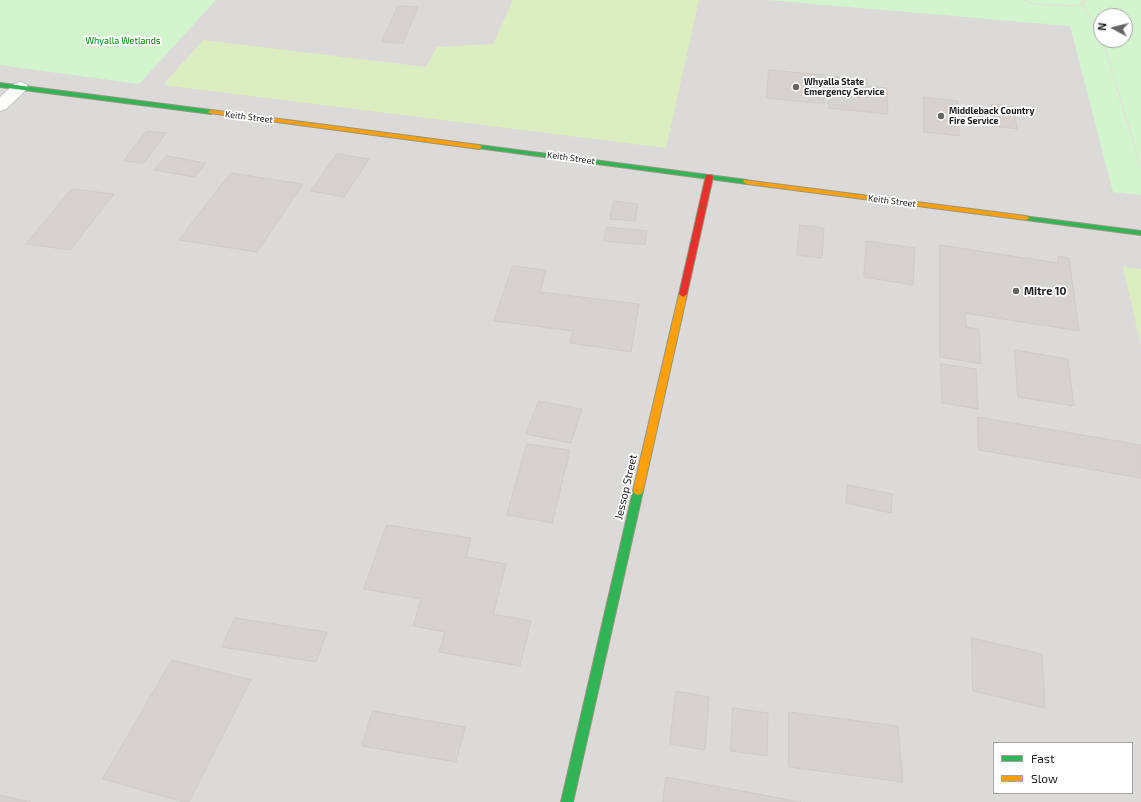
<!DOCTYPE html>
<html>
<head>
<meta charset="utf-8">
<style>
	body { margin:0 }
	#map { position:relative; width:1141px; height:802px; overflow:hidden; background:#edeae6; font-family:"Exo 2",sans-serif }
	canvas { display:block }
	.legend { position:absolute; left:993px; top:742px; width:140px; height:52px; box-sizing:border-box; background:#fff; border:1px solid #a5a5a5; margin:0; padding:5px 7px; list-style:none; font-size:12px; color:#1e1e1e }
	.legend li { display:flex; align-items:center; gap:8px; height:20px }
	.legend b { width:20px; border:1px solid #a5a5a5 }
	.north { position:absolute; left:1093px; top:8px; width:40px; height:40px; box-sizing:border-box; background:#fff; border:1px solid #a5a5a5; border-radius:50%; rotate:277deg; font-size:11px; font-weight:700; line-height:16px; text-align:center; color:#1e1e1e }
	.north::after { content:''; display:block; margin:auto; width:14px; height:18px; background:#666564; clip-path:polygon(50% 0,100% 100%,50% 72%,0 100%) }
</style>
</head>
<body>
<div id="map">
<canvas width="1141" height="802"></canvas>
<ul class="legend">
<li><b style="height:5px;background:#30b455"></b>Fast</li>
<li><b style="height:5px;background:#ff9f0a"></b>Slow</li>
</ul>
<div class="north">N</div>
</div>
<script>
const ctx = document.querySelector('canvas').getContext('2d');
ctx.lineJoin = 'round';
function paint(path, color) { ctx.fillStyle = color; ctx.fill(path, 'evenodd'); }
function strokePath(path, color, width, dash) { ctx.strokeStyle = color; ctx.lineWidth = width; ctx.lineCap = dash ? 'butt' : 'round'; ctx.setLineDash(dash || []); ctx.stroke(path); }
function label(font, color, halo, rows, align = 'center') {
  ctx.font = font + ' "Exo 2",sans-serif'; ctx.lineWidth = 3.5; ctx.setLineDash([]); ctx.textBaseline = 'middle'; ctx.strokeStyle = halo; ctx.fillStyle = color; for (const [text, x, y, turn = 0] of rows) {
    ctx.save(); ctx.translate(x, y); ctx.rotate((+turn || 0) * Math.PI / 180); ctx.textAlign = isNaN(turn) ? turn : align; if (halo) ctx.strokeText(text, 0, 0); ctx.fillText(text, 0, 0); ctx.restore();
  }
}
const residential = new Path2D(`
	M 0,0 L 1141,0 L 1141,802 L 0,802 ZM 1101,16 L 1125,16 L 1125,40 L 1101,40 ZM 994,743 L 1132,743 L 1132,793 L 994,793 Z`);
const grass = new Path2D(`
	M 513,0 L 699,0 L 666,148 L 163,85 L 203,40 L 426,67 L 437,47 L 493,44 Z
	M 1123,267 L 1141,269 L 1141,346 Z`);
const park = new Path2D(`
	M 0,0 L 216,0 L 139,84 L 0,65 Z
	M 768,0 L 1141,0 L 1141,195 L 1113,192 L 1070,26 ZM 1101,16 L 1125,16 L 1125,40 L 1101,40 Z`);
const building = new Path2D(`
	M 398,6 L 418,7 L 403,43 L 382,42 Z
	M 769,70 L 825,75 L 824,104 L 767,98 Z
	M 830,76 L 867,80 L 868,86 L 887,88 L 888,114 L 829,108 Z
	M 924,97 L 958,101 L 959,136 L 924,132 Z
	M 991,104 L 1014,107 L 1017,129 L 994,126 Z
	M 147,131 L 166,133 L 144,163 L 124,161 Z
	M 337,154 L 369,159 L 344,197 L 311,191 Z
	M 167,156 L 206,163 L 194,177 L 154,170 Z
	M 231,173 L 303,184 L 257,252 L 179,240 Z
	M 72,189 L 114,194 L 70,250 L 26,244 Z
	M 614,201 L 638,204 L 635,221 L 610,219 Z
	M 800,225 L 824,228 L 822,258 L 797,255 Z
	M 607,227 L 647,231 L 645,245 L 604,241 Z
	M 867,241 L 915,248 L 913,285 L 864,277 Z
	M 940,245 L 1058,263 L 1058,256 L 1069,258 L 1079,331 L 965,313 L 966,327 L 979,329 L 981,364 L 940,357 Z
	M 513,266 L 546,270 L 540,292 L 639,304 L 631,352 L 570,343 L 573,331 L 494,321 Z
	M 1015,350 L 1068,359 L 1074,406 L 1018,397 Z
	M 941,364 L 976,369 L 978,409 L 942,403 Z
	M 539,401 L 582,409 L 571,443 L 526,434 Z
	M 978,417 L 1141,445 L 1141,478 L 979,450 Z
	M 527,444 L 570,450 L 552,523 L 507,515 Z
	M 848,485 L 892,494 L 891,513 L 846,503 Z
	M 387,525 L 471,538 L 466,557 L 506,564 L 493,614 L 531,621 L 520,666 L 439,652 L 445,632 L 413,626 L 421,599 L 364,589 Z
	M 235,618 L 327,632 L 316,662 L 222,647 Z
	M 972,638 L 1042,654 L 1045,708 L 973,691 Z
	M 172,660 L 251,680 L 189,802 L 184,802 L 103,779 Z
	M 676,691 L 709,697 L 705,750 L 670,744 Z
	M 733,708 L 768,713 L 767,756 L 731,751 Z
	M 373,711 L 465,727 L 456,762 L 362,746 Z
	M 789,712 L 898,726 L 903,782 L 789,767 Z
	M 666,777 L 801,802 L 663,802 Z
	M 0,795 L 31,802 L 0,802 Z`);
const path = new Path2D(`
	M 1024,0 L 1034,4 L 1077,6 L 1086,0
	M 1082,2 L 1101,40
	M 1101,40 L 1105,48 L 1141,168`);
const street = new Path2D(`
	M 20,82 L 26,84 L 28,87 L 26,90 L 6,109 L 0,111 L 0,97 L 14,84 Z`);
const fast = new Path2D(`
	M 0,83 L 211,110 L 214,112 L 211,114 L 0,87 Z
	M 479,145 L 747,180 L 751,182 L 747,184 L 477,148 L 476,147 Z
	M 1023,216 L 1141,231 L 1141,235 L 1026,220 L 1022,218 Z
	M 638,487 L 641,488 L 643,491 L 573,802 L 561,802 L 633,491 L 635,488 Z`);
const slow = new Path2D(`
	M 211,110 L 479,145 L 482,147 L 479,149 L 209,113 L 208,112 Z
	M 744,180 L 1026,216 L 1030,218 L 1026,220 L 747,184 L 743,182 Z
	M 683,291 L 687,294 L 643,491 L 641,494 L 638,495 L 635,494 L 633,491 L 679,294 Z`);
const jam = new Path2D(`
	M 706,175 L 712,175 L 713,177 L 687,294 L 683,297 L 679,294 Z`);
const markers = [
	[796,87,4,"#666564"],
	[941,116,4,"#666564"],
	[1016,291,4,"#666564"]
];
const farParknames = [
	["Whyalla Wetlands",123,41]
];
const farPoinames = [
	["Whyalla State",804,82],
	["Emergency Service",804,92],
	["Middleback Country",949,111],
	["Fire Service",949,121]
];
const farStreetnames = [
	["Keith Street",249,117,7],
	["Keith Street",571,158,8],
	["Keith Street",892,201,7]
];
const poiNames = [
	["Mitre 10",1024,291]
];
const streetNames = [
	["Jessop Street",626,487,-77]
];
paint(residential, '#dcdad8');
paint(grass, '#ddedc2');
paint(park, '#d2f5ce');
paint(building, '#d5d2cf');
strokePath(building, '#d0cbc7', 1);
strokePath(street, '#c5c4c2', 2);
strokePath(fast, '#97967d', 2);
strokePath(slow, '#97967d', 2);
strokePath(jam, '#97967d', 2);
strokePath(path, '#ebd8d8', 2, [1.5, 1.5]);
paint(street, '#fcfcfb');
paint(fast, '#30b455');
paint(slow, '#ff9f0a');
paint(jam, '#e5322d');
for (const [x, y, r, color] of markers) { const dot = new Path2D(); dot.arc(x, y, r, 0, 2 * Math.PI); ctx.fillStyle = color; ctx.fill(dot); strokePath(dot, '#fff', 1.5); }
label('9px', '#038602', '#fff', farParknames);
label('bold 9px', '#1e1e1e', '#fff', farPoinames, 'left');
label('9px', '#1e1e1e', '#fff', farStreetnames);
label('bold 11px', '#1e1e1e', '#fff', poiNames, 'left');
label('11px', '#1e1e1e', '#fff', streetNames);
</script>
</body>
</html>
